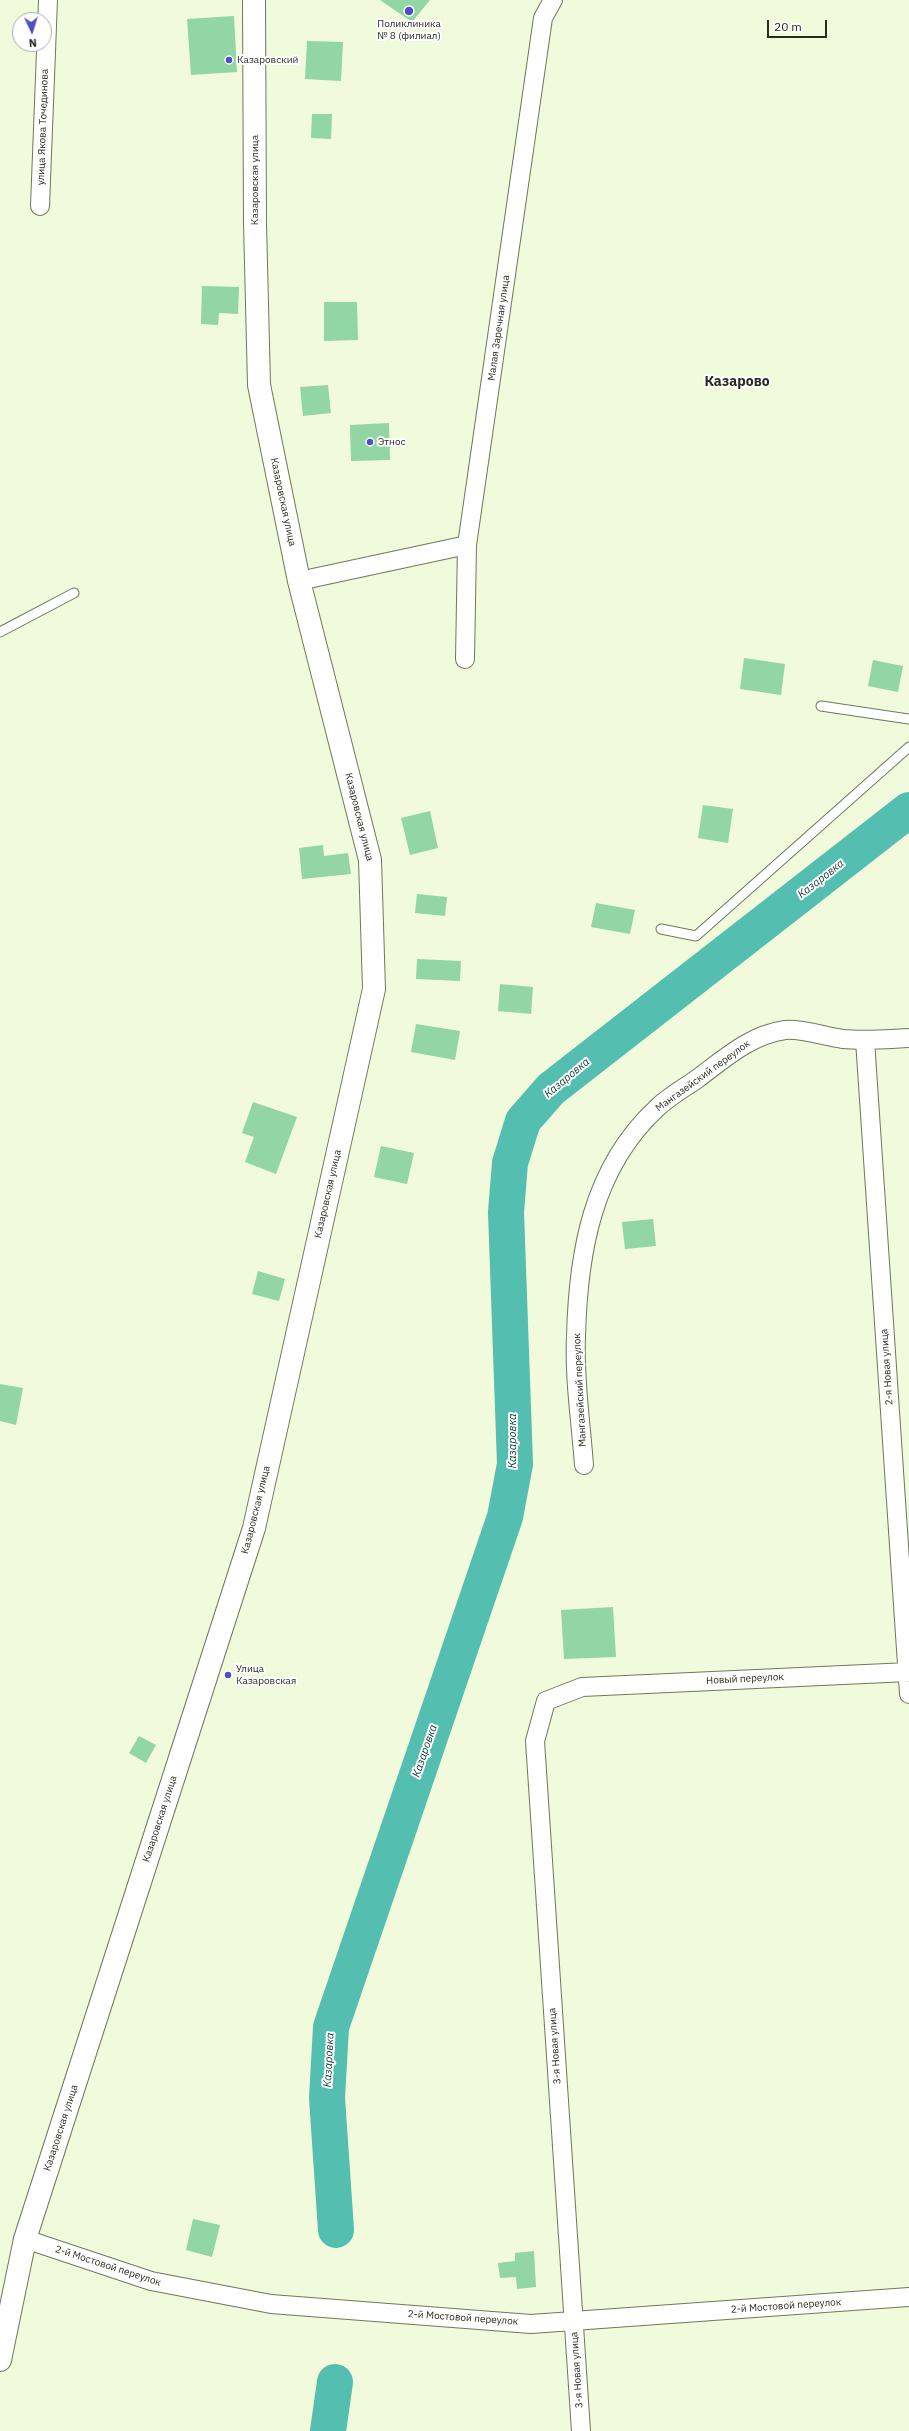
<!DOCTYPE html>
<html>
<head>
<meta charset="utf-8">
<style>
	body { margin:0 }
	#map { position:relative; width:909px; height:2431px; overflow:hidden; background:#f1fadb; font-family:"IBM Plex Sans",sans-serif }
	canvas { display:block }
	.north { position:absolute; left:12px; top:12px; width:40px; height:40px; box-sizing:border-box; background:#fff; border:1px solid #a9aaa6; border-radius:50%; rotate:176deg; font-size:11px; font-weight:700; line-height:16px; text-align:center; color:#282b20 }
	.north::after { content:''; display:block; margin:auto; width:14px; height:18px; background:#504ec5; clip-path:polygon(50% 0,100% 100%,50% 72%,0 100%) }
	.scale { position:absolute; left:767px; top:20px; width:60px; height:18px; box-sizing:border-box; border:2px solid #282b20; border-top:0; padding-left:5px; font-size:12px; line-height:14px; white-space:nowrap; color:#282b20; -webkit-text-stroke:3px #fff; paint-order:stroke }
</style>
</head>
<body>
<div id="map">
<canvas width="909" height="2431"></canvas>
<div class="north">N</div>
<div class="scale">20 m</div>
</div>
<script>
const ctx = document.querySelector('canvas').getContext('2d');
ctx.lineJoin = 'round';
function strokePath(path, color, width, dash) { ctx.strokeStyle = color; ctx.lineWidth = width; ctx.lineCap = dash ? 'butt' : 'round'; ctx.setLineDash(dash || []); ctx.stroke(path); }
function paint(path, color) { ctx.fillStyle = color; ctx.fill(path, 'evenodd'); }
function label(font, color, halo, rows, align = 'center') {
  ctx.font = font + ' "IBM Plex Sans",sans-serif'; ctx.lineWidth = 4; ctx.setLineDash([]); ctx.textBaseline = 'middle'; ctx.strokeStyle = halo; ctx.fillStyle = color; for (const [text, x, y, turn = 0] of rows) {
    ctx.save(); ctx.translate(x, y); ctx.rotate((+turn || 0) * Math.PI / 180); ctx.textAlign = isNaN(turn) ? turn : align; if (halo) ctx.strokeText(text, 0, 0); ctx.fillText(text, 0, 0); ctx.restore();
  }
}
const river = new Path2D(`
	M 336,2230 L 327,2098 L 331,2027 L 505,1517 L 515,1464 L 506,1212 L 510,1163 L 523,1121 L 551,1089 L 909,810
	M 328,2431 L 335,2382`);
const building = new Path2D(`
	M 380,0 L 430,0 L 412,22 Z
	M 234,16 L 237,72 L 191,75 L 187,19 Z
	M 307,41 L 343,42 L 341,81 L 305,79 Z
	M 312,114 L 332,114 L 331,139 L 311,138 Z
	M 202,286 L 239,287 L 238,314 L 219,313 L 218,325 L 201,324 Z
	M 324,302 L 357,302 L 358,340 L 324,341 Z
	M 328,385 L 331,413 L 303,416 L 300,387 Z
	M 389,423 L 390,460 L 351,461 L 350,425 Z
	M 744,658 L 785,664 L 781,695 L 740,689 Z
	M 873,660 L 903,666 L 898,692 L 868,686 Z
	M 703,805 L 733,809 L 728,843 L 698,838 Z
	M 430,811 L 438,848 L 410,855 L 401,818 Z
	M 323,845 L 324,856 L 348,853 L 351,874 L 302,879 L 299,848 Z
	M 417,894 L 447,897 L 445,916 L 415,913 Z
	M 596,903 L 635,910 L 630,934 L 591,927 Z
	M 417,959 L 461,961 L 460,981 L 416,979 Z
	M 500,984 L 533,987 L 531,1014 L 498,1011 Z
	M 416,1024 L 460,1031 L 455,1060 L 411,1052 Z
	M 253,1102 L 297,1117 L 276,1174 L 245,1162 L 254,1137 L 242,1133 Z
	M 381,1146 L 414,1153 L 407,1184 L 374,1177 Z
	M 653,1219 L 656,1246 L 625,1249 L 622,1222 Z
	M 258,1271 L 285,1279 L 279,1301 L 252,1294 Z
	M 0,1384 L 23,1388 L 16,1425 L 0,1421 Z
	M 613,1607 L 616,1657 L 564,1659 L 561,1610 Z
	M 139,1736 L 156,1745 L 146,1763 L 129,1753 Z
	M 193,2219 L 220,2225 L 212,2257 L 186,2250 Z
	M 534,2251 L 536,2287 L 517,2289 L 516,2277 L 500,2278 L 498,2263 L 515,2261 L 515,2253 Z`);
const service = new Path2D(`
	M 0,632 L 74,593
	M 821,706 L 909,719
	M 661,929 L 696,936 L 909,747`);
const minor = new Path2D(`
	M 40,206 L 48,0
	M 299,581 L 467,545
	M 465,659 L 467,545 L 543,18 L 553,0
	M 865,1040 L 909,1694
	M 584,1465 C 581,1424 574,1378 576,1337 C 578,1253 592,1168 657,1108 C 668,1097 684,1088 697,1079 C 724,1059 750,1035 785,1030 C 800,1028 827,1037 843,1039 C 865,1041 887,1039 909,1038
	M 25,2239 L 151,2281 L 271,2304 L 531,2324 L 909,2297
	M 581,2431 L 535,1741 L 546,1701 L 582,1687 L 909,1672`);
const tertiary = new Path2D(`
	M 0,2360 L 25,2239 L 254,1528 L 374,989 L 370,860 L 299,581 L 259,385 L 255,223 L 254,0`);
const markers = [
	[409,11,5,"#504ec5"],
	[229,60,4,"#504ec5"],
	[370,442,4,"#504ec5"],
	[228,1675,4,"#504ec5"]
];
const poiNames = [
	["Поликлиника",409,24,"center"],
	["№ 8 (филиал)",409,36,"center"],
	["Казаровский",237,60],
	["Этнос",378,442],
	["Улица",236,1669],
	["Казаровская",236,1681]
];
const streetNames = [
	["улица Якова Точединова",43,127,-88],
	["Казаровская улица",255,180,-90],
	["Малая Заречная улица",499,328,-82],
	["Казаровская улица",283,502,78],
	["Казаровская улица",359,817,76],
	["Мангазейский переулок",703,1076,-36],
	["Казаровская улица",328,1194,-77],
	["2-я Новая улица",887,1367,-94],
	["Мангазейский переулок",580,1390,-93],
	["Казаровская улица",256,1510,-76],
	["Новый переулок",745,1679,-3],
	["Казаровская улица",160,1819,-72],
	["3-я Новая улица",555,2046,-94],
	["Казаровская улица",61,2128,-72],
	["2-й Мостовой переулок",108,2266,18],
	["2-й Мостовой переулок",786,2306,-4],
	["2-й Мостовой переулок",463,2318,4],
	["3-я Новая улица",577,2370,-94]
];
const waterNames = [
	["Казаровка",821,879,-38],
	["Казаровка",567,1078,-40],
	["Казаровка",513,1441,-90],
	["Казаровка",425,1751,-71],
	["Казаровка",329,2060,-87]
];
const districtNames = [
	["Казарово",737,382]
];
strokePath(river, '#54beb0', 36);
paint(building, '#91d6a3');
strokePath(service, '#70775c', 11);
strokePath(minor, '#70775c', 20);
strokePath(tertiary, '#70775c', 24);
strokePath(service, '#fff', 9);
strokePath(minor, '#fff', 18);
strokePath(tertiary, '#fff', 22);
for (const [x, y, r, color] of markers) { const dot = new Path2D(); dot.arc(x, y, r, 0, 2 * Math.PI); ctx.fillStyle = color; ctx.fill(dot); strokePath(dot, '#fff', 1.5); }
label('10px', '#282b20', '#fff', poiNames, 'left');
label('10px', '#282b20', '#fff', streetNames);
label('italic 11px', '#053933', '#fff', waterNames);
label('bold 14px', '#282b20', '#fff', districtNames);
</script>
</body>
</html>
